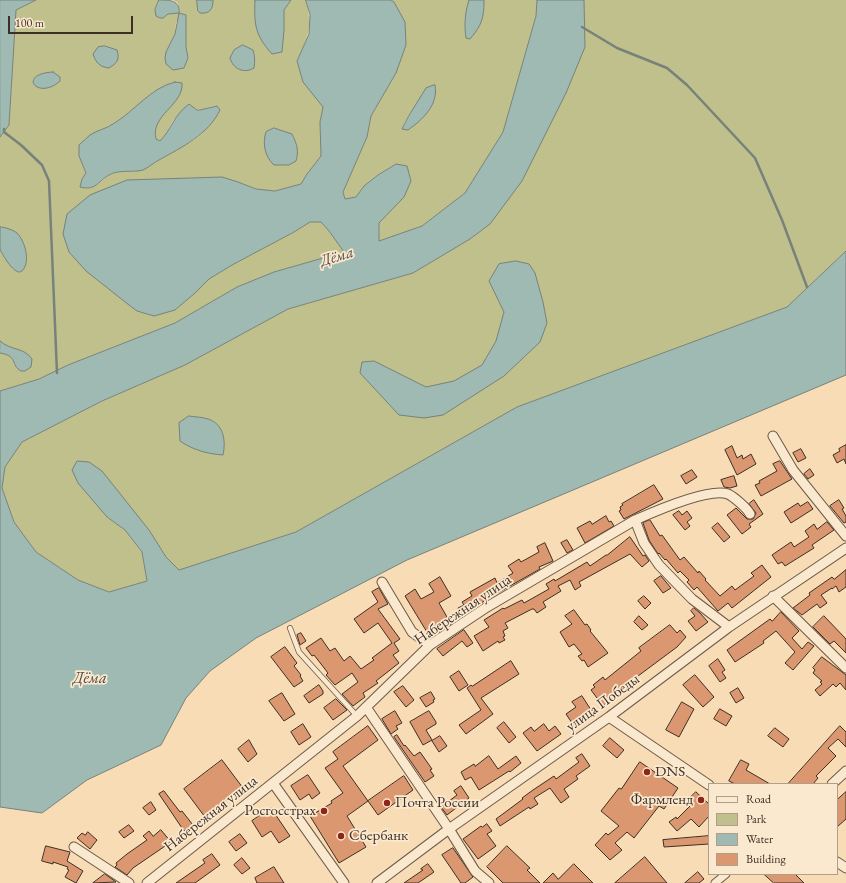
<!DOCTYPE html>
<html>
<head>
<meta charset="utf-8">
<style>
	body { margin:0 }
	#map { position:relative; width:846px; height:883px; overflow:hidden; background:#f8dcb5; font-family:"EB Garamond",serif }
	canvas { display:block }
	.legend { position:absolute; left:708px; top:783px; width:130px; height:92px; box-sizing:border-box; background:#fae8cf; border:1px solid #af9e8b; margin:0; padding:5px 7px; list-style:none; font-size:12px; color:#3e2f24 }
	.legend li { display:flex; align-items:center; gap:8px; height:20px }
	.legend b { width:20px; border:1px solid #af9e8b }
	.scale { position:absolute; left:8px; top:16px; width:125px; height:18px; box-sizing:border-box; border:2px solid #3e2f24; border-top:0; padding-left:5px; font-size:12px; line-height:14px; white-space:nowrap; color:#3e2f24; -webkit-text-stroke:3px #fae8cf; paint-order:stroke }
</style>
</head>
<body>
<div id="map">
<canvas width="846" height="883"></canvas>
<ul class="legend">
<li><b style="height:5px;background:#fae8cf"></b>Road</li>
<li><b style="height:11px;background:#bfc08c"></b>Park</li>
<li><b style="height:11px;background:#9ebab3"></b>Water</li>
<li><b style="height:11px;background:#db9770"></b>Building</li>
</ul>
<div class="scale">100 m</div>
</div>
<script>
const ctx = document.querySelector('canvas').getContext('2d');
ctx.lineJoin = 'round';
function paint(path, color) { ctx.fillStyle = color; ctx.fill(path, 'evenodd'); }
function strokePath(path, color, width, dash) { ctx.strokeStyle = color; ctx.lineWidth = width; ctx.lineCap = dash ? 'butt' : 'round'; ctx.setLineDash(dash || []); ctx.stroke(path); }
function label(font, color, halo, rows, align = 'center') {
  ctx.font = font + ' "EB Garamond",serif'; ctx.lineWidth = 3.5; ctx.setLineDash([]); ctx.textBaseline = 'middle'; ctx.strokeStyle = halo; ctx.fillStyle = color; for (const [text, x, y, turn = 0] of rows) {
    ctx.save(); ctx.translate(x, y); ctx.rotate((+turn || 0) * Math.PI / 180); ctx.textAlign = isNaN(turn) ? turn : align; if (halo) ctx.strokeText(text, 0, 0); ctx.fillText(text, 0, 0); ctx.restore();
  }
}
const green = new Path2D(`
	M 36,0 L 159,0 L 155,10 L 163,18 L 168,14 L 179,13 L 178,3 L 173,0 L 255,0 L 255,12 L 284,30 L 284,10 L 291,0 L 306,0 C 313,29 308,36 297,61 L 315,95 L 323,107 L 320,122 L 321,156 L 307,174 L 301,184 L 275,191 L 257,189 L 238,182 L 129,305 L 137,311 L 154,316 L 195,293 L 209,279 L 232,265 L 294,232 L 310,222 L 321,222 L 329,231 L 344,252 L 274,272 L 237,287 L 175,323 L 68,365 L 39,379 L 0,391 L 0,137 L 9,125 L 16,10 ZM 186,15 L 186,47 L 188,58 L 184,68 L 170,45 L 175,34 L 176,22 ZM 154,91 L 172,104 C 166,110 155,123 154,132 C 154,135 156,137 156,139 L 160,141 L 167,134 L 169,128 L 174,119 L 193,107 C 200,113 208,107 216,106 L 203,133 L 194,140 L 143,169 L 132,172 L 117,172 L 109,175 L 97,185 L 82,179 L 86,173 L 79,156 L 103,129 L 114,124 L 137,106 Z
	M 391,0 L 469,0 L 466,15 L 465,31 L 484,11 L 484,0 L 537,0 L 536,16 L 503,132 L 465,193 L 422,226 L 379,241 L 379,223 L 388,213 L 396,164 C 379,174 367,180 356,197 L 345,199 L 343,192 L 367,137 L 371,116 L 396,73 L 394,2 ZM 435,85 C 438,105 415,118 402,129 C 408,111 422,99 435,85 Z
	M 583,0 L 846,0 L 846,251 L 787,307 L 517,407 L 296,532 L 179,570 L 166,557 L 149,530 L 107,517 L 125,530 L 142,553 L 147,581 L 110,592 L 78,580 L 36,552 L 14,522 L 2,488 L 5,467 L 22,442 L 102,401 L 185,365 L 288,309 L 413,273 L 470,239 L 489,224 Z`);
const water = new Path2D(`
	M 0,0 L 36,0 L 16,10 L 9,125 L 0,137 Z
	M 159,0 C 170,0 180,0 179,13 L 186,15 L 186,47 L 188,58 L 184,68 L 173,70 L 166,64 L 165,58 L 166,52 L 175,34 L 179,13 L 168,14 L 163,18 L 160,18 L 156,16 L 155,10 Z
	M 197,0 L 213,0 C 213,9 210,14 200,13 L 198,11 Z
	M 255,0 L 291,0 L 284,10 L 284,30 L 282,52 L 272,54 C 255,35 254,25 255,0 Z
	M 306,0 L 391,0 L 394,2 L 405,22 L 406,45 L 396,73 L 371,116 L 367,137 L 343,192 L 345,199 L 356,197 L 364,186 L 378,175 L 396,164 L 407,166 L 411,181 L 404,197 L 379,223 L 379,241 L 422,226 L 465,193 L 503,132 L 536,16 L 537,0 L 584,0 L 585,47 L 566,93 L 522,181 L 490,224 L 470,239 L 413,273 L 288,309 L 185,365 L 102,401 L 22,442 L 5,467 L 2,488 L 14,522 L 36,552 L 78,580 L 109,592 L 147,581 L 142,552 L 125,530 L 107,517 L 78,483 L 72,470 L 77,461 L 89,462 L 102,471 L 149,530 L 166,557 L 179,570 L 296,532 L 517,407 L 787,307 L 846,251 L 846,375 L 407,560 L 256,638 L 210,671 L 186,698 L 161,745 L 87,780 L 42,813 L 0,807 L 0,391 L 39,379 L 68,365 L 175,323 L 237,287 L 274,272 L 344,252 L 329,231 L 321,222 L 310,222 L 294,232 L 232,265 L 209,279 L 195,293 L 175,310 L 154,316 L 137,311 L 129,305 L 86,271 L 69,252 L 63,234 L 67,214 L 90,195 L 127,180 L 222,177 L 238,182 L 256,189 L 275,191 L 301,184 L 307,174 L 321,156 L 320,122 L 323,107 L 303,82 L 297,61 L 309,34 L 310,15 Z
	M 469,0 L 484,0 C 484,18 482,25 470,39 L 466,38 C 464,26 465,12 469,0 Z
	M 243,45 L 253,50 C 255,56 255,62 254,68 C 244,74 233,69 230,58 L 234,50 Z
	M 105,46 L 117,50 C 120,60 117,63 109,68 C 100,67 96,63 93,54 L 98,47 Z
	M 53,72 L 60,77 L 60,81 C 38,101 16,74 53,72 Z
	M 175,82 L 182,83 C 184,105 150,115 156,139 L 160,141 C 172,129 173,116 189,104 L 197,110 L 200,110 L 217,106 L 220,110 C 208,135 182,147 159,160 C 153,163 148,168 143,170 C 132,173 119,169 109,175 C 97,182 96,191 80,187 L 82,179 L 86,173 L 79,156 L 79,145 C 83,142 86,138 90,135 C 97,130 106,129 113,124 C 135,111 150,88 175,82 Z
	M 435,85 C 439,105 422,120 408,130 L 402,129 L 408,117 L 426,88 Z
	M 274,128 L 292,134 C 297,144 299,151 296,161 L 289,165 L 274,165 C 265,157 262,143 266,132 Z
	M 0,227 C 5,227 13,230 17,233 C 25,241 31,262 22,271 C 15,277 2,254 0,249 C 0,243 0,233 0,227 Z
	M 516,261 L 529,264 L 535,273 L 543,302 L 547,323 L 540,342 L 504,376 L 443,415 L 424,418 L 399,415 L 360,373 L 362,362 L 374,361 L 426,387 L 454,381 L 482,365 L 496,341 L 504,312 L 489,281 L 499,264 Z
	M 0,341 C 11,351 24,347 32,359 L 31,367 L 25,371 L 21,371 C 10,365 19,356 0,353 Z
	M 189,416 C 195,417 202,417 208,419 C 224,424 226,441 223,455 C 208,454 193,450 180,441 L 179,423 Z`);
const stream = new Path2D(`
	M 582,27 L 617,48 L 667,68 L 687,85 L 755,158 L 782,220 L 807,287
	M 4,129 L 4,132 L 21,145 L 42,165 L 49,181 L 57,373`);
const building = new Path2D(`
	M 846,445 L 846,464 L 844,459 L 837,463 L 833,455 L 840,451 L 839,449 Z
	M 732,446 L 737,458 L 742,455 L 743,459 L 751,454 L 756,464 L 737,475 L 725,450 Z
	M 801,449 L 806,458 L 798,462 L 793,453 Z
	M 780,461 L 792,479 L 761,496 L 755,485 L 760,483 L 759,481 L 777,471 L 773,464 Z
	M 810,469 L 814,475 L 808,479 L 804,474 Z
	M 692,470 L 697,477 L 686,484 L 681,476 Z
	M 734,476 L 737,486 L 730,488 L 724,487 L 721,480 Z
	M 654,485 L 663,499 L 624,519 L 619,511 L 621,510 L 620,507 L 623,505 L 622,504 Z
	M 754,500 L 763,514 L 749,524 L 751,527 L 742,534 L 727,515 L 736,508 L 747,519 L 753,519 L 756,513 L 749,504 Z
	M 839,500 L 844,508 L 842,509 L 846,516 L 846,522 L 844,523 L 830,506 Z
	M 808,502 L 813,509 L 791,523 L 784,512 L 798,503 L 800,506 Z
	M 679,511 L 682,515 L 687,511 L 692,518 L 687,522 L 690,526 L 685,530 L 673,515 Z
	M 606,516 L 609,522 L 611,521 L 614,526 L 585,543 L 577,528 L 590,521 L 592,524 Z
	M 650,520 L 660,536 L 662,535 L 680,560 L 684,557 L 698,573 L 699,571 L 706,579 L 705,580 L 720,596 L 732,586 L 735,590 L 754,576 L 751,573 L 762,565 L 771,577 L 732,608 L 728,603 L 718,611 L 697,587 L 694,590 L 687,582 L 689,580 L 680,571 L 678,573 L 666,559 L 665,560 L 659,553 L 658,554 L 649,540 L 643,523 Z
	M 827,522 L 834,530 L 812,545 L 814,548 L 785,566 L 782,562 L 778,564 L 772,555 L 791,542 L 794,547 L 809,537 L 805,531 L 814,524 L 817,529 Z
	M 718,523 L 730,537 L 724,542 L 712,528 Z
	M 630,537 L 643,556 L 645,555 L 649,561 L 642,567 L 630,554 L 579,582 L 581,586 L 575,590 L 570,580 L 558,586 L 561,591 L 543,602 L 546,607 L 537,613 L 534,609 L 532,609 L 505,623 L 508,628 L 503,631 L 505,636 L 503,637 L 505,640 L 499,643 L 498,641 L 483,651 L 474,636 L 489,627 L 484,620 L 503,608 L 504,609 L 522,600 L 524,603 L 549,589 L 546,584 L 554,579 L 555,581 L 587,562 L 590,566 L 606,555 L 607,555 Z
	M 567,540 L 573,550 L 567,553 L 561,543 Z
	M 545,543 L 553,561 L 539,567 L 540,569 L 487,599 L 462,616 L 458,608 L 464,605 L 462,602 L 472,596 L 470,592 L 495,578 L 497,583 L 513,573 L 508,566 L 519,559 L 521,562 L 539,552 L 537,547 Z
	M 846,570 L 846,587 L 839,592 L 836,586 L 832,589 L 832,588 L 821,595 L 827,603 L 820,608 L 817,604 L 802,615 L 793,608 L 810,595 L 809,593 L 832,577 L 834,579 Z
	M 661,576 L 671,588 L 663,593 L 654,581 Z
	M 440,577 L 451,596 L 439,603 L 451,624 L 430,637 L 405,596 L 415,589 L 421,599 L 434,592 L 429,584 Z
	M 379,588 L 388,604 L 378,609 L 400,639 L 394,643 L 399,651 L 393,655 L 399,663 L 376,681 L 378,683 L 363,693 L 365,697 L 353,706 L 342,694 L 358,682 L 352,673 L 335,685 L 326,675 L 328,673 L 314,655 L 312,656 L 306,648 L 321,638 L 330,651 L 335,648 L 344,661 L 350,656 L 361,669 L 374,660 L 372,658 L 392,643 L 378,623 L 364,633 L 354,619 L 378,602 L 372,592 Z
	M 644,596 L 651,603 L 645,609 L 638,601 Z
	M 694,608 L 700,613 L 708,622 L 696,631 L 688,621 L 695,616 L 691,611 Z
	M 574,610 L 585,625 L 587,624 L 591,630 L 590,631 L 608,653 L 588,667 L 584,660 L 582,661 L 578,656 L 582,654 L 574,644 L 569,647 L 560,632 L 572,624 L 565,616 Z
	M 781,612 L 799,631 L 792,638 L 802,649 L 808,642 L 814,646 L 793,670 L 785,663 L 795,652 L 776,631 L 763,641 L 764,643 L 735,662 L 727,650 L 770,619 L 772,621 Z
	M 639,616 L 648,625 L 642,630 L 634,622 Z
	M 824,616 L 846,639 L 846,653 L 834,641 L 830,644 L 813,627 Z
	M 670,625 L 677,633 L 680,630 L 686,637 L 677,647 L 634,679 L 616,694 L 617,696 L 603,706 L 591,690 L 595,687 L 593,685 L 603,677 L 605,680 L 641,651 L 639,648 Z
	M 464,630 L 473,643 L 467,647 L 462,641 L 443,656 L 437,649 Z
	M 301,633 L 306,641 L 300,645 L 297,635 Z
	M 285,647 L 297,663 L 294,666 L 301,675 L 300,676 L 303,681 L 294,687 L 271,657 Z
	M 822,657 L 846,675 L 846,690 L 840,683 L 836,687 L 833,684 L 820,696 L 815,690 L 822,684 L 820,682 L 822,681 L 813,673 L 815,670 L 813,668 Z
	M 718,659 L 725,670 L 722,672 L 726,678 L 720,682 L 709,666 Z
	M 511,661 L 519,674 L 481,698 L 493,714 L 466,734 L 459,725 L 481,710 L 467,688 L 471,685 L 472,686 Z
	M 459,671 L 468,685 L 459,691 L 450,677 Z
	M 695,675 L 714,697 L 703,707 L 683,685 Z
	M 319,685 L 323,691 L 323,694 L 309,703 L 304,696 Z
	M 403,686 L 414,700 L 406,707 L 394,692 Z
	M 738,688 L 744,698 L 736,703 L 730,693 Z
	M 431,692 L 435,699 L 433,700 L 434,702 L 426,707 L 420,698 Z
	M 282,693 L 295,714 L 284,721 L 269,701 Z
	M 582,696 L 593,713 L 574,726 L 566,714 L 576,707 L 572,702 Z
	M 336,699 L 347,710 L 333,720 L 324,708 Z
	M 682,702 L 694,709 L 679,737 L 666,730 Z
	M 720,709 L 732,716 L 726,726 L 714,719 Z
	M 395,711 L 402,723 L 396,726 L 398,729 L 391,734 L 382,719 Z
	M 429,711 L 436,722 L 436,724 L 426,730 L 432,740 L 423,745 L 410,722 Z
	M 504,722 L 516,737 L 509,743 L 497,728 Z
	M 303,724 L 311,737 L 299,745 L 291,732 Z
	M 544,724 L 549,731 L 555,726 L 561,734 L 537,751 L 523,733 L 531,727 L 534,731 Z
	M 368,726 L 378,740 L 343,766 L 368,801 L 347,816 L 366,847 L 339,863 L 310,816 L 332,803 L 331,801 L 343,793 L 325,768 L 338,759 L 333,752 Z
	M 840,726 L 846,732 L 846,747 L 838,739 L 828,748 L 836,756 L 816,776 L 818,778 L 813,784 L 788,784 Z
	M 775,728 L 789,739 L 783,747 L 768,736 Z
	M 397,735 L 404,746 L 405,745 L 414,756 L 420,752 L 432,769 L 430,770 L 434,776 L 425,782 L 394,737 Z
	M 440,736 L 447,746 L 439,752 L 432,741 Z
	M 610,738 L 624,750 L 617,758 L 603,746 Z
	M 249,740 L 257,754 L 248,762 L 238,749 Z
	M 582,754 L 590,766 L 576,776 L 578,779 L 564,789 L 569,797 L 561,803 L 550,788 L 534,798 L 538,804 L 530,809 L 529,807 L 500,826 L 496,819 L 523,799 L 522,798 L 533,790 L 554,776 L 556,779 L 579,762 L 576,758 Z
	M 489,756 L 498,769 L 516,756 L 521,763 L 510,772 L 509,771 L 479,790 L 471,777 L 465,780 L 461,772 L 474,764 L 475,766 Z
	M 222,760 L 243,788 L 205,817 L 184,789 Z
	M 741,760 L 749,764 L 746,770 L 770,784 L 735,784 L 729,781 Z
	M 640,762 L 678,788 L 664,809 L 659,806 L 634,838 L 627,832 L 615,843 L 622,850 L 610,860 L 595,845 L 606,833 L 608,835 L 619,826 L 601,811 L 619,788 L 621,789 Z
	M 308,775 L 320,793 L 312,799 L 309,794 L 300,800 L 291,786 Z
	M 404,776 L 413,790 L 378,815 L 368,801 Z
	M 461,786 L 469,798 L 447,815 L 441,807 L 457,795 L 454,791 Z
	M 164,791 L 180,812 L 182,811 L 193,825 L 184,831 L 159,794 Z
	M 696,792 L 709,804 L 709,816 L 699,827 L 691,819 L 677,831 L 669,822 L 676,817 L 677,819 L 693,803 L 689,799 Z
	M 846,792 L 846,819 L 837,827 L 837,800 Z
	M 151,802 L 156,810 L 149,815 L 143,808 Z
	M 271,808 L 290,836 L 279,843 L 271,831 L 262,837 L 252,821 Z
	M 487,824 L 492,831 L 487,834 L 496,846 L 478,859 L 463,839 L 481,826 L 482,827 Z
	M 129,825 L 134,831 L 124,838 L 119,832 Z
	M 161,830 L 171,842 L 133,868 L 127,875 L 115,867 L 117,865 L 116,863 L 127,854 L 147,840 L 143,836 L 149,831 L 153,836 Z
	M 88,832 L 97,840 L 90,849 L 77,838 L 82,833 L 85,835 Z
	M 240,834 L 247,843 L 236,851 L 229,842 Z
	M 709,836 L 709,844 L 664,847 L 663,840 Z
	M 46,846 L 70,852 L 67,861 L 83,871 L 76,883 L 65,877 L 69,870 L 67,869 L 68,867 L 53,862 L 53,864 L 42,861 Z
	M 507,846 L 530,868 L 527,870 L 540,883 L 503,883 L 487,867 Z
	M 453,848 L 473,877 L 465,883 L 461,883 L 442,855 Z
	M 212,854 L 220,865 L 195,883 L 176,883 L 205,863 L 203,860 Z
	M 645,857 L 667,883 L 615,883 Z
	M 242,858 L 250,868 L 242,874 L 234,865 Z
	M 428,864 L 434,872 L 418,883 L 404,883 L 423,870 L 421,869 Z
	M 574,864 L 593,883 L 543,883 L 553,873 L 558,879 Z
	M 274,867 L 284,883 L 257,883 L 255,878 Z
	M 698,872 L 704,879 L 699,883 L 685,883 Z
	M 105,874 L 116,882 L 93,883 Z
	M 764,874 L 795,874 L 804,883 L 774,883 Z`);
const service = new Path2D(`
	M 290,628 L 299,652 L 357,716`);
const pedestrian = new Path2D(`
	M 715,883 L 726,874`);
const minor = new Path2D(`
	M 773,436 L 793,470 L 846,536
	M 635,520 L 644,543 L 659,565 L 692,599 L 729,627
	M 382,582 L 412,632 L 430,645
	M 773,596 L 846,668
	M 366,707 L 449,829 L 475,871 L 489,883
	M 609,717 L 709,785
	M 273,783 L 344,883
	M 832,784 L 846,771
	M 74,847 L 129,883
	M 837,862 L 846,868
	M 147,883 L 357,716 L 430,645 L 487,607 L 635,520 C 653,512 709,487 728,494 C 734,497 747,508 750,514
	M 377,883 L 449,829 L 609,717 L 729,627 L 846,548`);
const markers = [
	[647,772,4,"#8f2418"],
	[701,800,4,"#8f2418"],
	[387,803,4,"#8f2418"],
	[324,811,4,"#8f2418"],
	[341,836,4,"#8f2418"]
];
const streetNames = [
	["Набережная улица",463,610,-34],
	["улица Победы",603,703,-36],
	["Набережная улица",211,814,-38]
];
const poiNames = [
	["DNS",655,772],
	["Фармленд",693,800,"right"],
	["Почта России",395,803],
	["Росгосстрах",316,811,"right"],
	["Сбербанк",349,836]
];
const waterNames = [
	["Дёма",337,257,-17],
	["Дёма",90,679]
];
paint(green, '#bfc08c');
paint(water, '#9ebab3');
strokePath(water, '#78827a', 1);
strokePath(stream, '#78827a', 2.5);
paint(building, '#db9770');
strokePath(building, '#3e2f24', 1);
strokePath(service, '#6c5a48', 6);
strokePath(pedestrian, '#6c5a48', 9);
strokePath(minor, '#6c5a48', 11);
strokePath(service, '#fae8cf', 4.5);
strokePath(pedestrian, '#fae8cf', 7);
strokePath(minor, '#fae8cf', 9);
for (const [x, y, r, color] of markers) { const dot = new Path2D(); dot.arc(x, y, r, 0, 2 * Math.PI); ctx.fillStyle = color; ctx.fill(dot); strokePath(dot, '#fae8cf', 1.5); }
label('15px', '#3e2f24', '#fae8cf', streetNames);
label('15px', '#3e2f24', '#fae8cf', poiNames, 'left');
label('italic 16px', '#514b41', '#fae8cf', waterNames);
</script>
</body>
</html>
